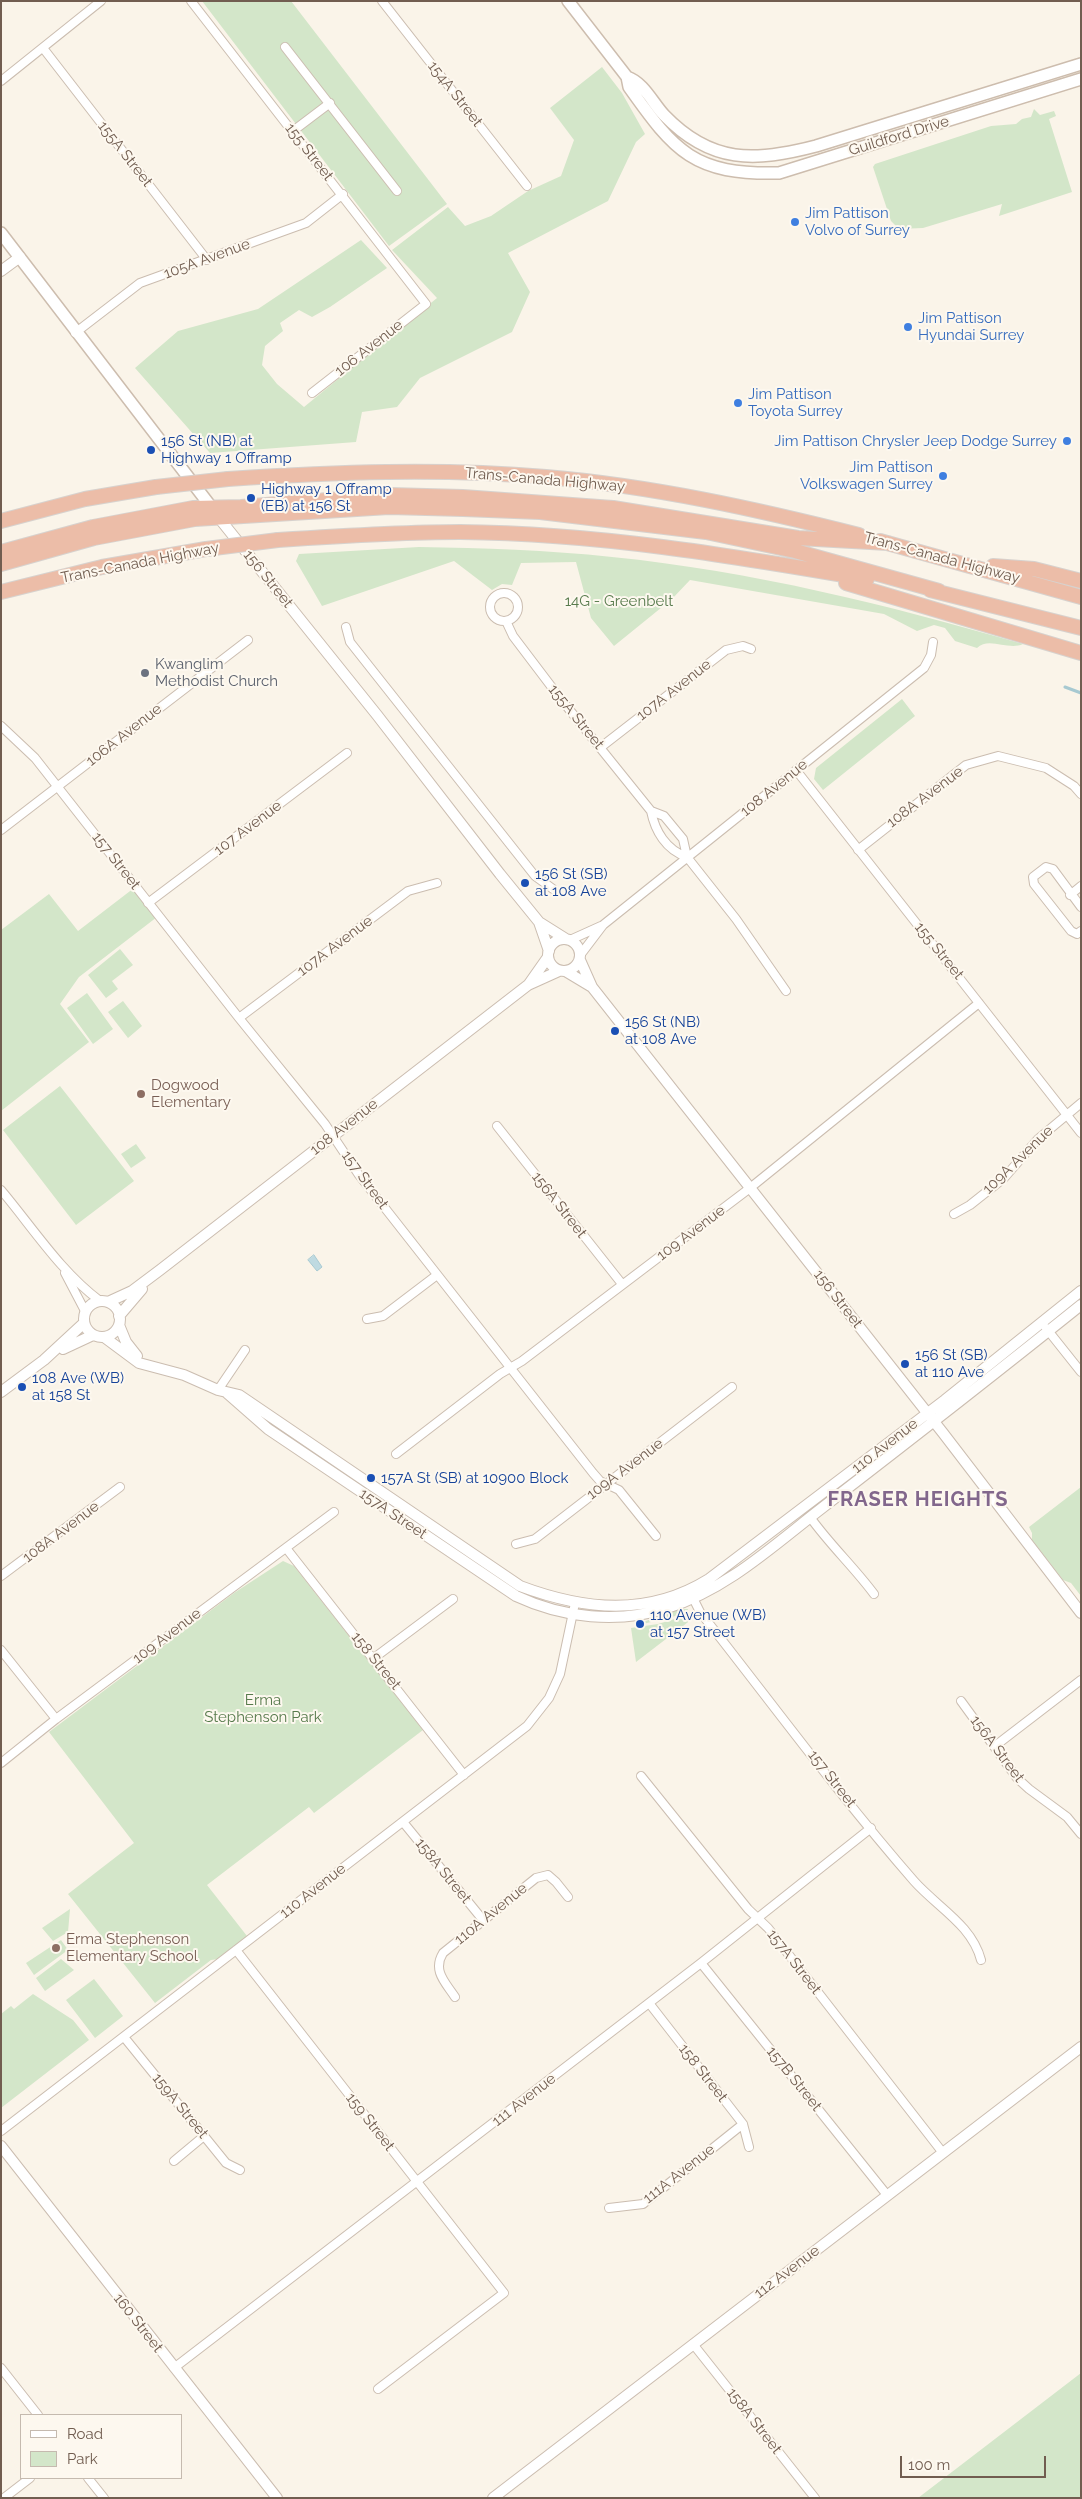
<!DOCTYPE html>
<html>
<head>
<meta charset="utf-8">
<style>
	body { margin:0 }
	#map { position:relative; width:1082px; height:2499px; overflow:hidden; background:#faf4e9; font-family:Raleway,sans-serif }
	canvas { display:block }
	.frame { position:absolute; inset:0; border:2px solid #715d50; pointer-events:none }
	.legend { position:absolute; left:20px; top:2414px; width:162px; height:65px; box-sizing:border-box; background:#fdf8ef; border:1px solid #c5baaf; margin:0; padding:6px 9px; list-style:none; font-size:15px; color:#715d50 }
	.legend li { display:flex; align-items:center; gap:10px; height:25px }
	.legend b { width:25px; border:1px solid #c5baaf }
	.scale { position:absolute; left:900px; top:2456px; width:146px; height:22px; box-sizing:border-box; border:2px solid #715d50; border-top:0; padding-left:6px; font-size:15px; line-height:18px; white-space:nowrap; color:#715d50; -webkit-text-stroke:4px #fdf8ef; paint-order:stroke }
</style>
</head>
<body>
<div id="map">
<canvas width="1082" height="2499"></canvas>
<div class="frame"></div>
<ul class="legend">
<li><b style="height:6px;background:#fff"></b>Road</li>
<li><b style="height:14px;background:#d3e6c9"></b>Park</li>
</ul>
<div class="scale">100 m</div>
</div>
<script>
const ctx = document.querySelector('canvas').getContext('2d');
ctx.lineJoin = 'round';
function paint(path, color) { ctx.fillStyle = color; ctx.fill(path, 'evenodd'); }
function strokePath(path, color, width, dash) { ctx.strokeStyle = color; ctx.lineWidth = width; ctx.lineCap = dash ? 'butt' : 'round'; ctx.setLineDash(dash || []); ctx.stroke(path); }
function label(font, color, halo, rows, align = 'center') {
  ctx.font = font + ' Raleway,sans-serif'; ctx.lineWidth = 4; ctx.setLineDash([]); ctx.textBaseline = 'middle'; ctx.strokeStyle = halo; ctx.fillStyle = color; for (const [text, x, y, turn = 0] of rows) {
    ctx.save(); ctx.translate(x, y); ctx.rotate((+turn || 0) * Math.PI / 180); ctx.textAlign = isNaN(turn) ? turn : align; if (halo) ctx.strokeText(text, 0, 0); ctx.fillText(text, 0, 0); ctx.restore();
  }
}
const green = new Path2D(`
	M 202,1 L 291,1 L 447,204 L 389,246 Z
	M 602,67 L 622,93 L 645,134 L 636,142 L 608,201 L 508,253 L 530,292 L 512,332 L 420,378 L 397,407 L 362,412 L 356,442 L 210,453 L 135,368 L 178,331 L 258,309 L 361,240 L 387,268 L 330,307 L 312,317 L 299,310 L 280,323 L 283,331 L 265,346 L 262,365 L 277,384 L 304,407 L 437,298 L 392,250 L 448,207 L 465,226 L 491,216 L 528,191 L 561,176 L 574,140 L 550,108 Z
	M 1034,109 L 1040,115 L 1054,111 L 1056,116 L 1049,119 L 1072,192 L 999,216 L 1002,204 L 923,228 L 899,229 L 891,221 L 873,167 L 875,164 L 991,126 L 1016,124 L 1022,119 L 1031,117 Z
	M 419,547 C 483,548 548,550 612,557 C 752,571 888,605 1023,644 C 1008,651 989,636 977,648 L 955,641 L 945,628 L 934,625 L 917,631 L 884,614 L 690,580 L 672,599 L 614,646 L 591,618 L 576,562 L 521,563 L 512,585 L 502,584 L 492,590 L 454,561 L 322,606 L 296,561 L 299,554 Z
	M 902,699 L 915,716 L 823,790 L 814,779 L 816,768 Z
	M 134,888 L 157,917 L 79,977 L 60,1004 L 89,1042 L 1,1111 L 1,930 L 49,894 L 78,931 Z
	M 120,949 L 133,965 L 112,981 L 118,989 L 106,998 L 88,975 Z
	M 87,993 L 113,1029 L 93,1044 L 67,1008 Z
	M 123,1001 L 142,1026 L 128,1038 L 108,1012 Z
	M 60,1086 L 134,1181 L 76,1225 L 3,1130 Z
	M 136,1144 L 146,1158 L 131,1168 L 121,1154 Z
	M 1081,1487 L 1081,1596 L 1071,1583 L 1063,1580 L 1032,1540 L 1032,1533 L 1029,1527 Z
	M 283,1561 L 294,1566 L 423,1730 L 314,1813 L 309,1807 L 207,1885 L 247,1936 L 218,1959 L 211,1960 L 155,2003 L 68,1894 L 134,1843 L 49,1732 L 234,1593 Z
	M 680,1609 L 688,1609 L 687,1613 L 643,1624 L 643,1622 Z
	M 694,1613 L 696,1616 L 636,1662 L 631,1628 L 658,1624 Z
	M 70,1909 L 68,1932 L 53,1941 L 42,1928 Z
	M 61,1940 L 68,1950 L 34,1975 L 26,1963 Z
	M 61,1959 L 74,1970 L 45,1991 L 36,1978 Z
	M 94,1979 L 123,2016 L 95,2038 L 66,2000 Z
	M 33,1994 L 73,2020 L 89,2040 L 1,2108 L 1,2014 L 11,2006 L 14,2009 Z
	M 1081,2373 L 1081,2498 L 918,2498 Z`);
const water = new Path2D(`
	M 314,1255 L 322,1267 L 317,1271 L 308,1260 Z`);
const stream = new Path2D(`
	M 1065,687 L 1081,693`);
const minor = new Path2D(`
	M 191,1 L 426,304 L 312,393
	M 382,1 L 527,186
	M 285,47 L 397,191
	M 43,48 L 207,260
	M 1,81 L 101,1
	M 293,131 L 330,103
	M 75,333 L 140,283 L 306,223 L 343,194
	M490 607a14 14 0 1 1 28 0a14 14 0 1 1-28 0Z
	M 506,621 L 513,636 L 560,698 L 651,811 C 655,831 666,850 687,857
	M 346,627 L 350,642 L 535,876 L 553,889
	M 1,726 L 35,758 L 239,1018 L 325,1124 L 359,1175 L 593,1473 L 600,1481 L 619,1490 L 656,1536
	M 601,747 L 726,650 L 743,646 L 751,649
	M 796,770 L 1081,1133
	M 651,811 L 664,816 L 683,839 L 687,857 L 736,919 L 786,991
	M 1,830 L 248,640
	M 858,850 L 966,765 L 998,756 L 1046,768 L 1074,786 L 1081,794
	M 1070,895 L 1081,886
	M 148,903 L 347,753
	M 1081,907 L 1053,869 L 1046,867 L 1033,877 L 1034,884 L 1071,931 L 1077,934 L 1081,931
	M 570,940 L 601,926
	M 581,954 L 603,925 L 924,668 L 931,655 L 933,642
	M 239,1018 L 408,891 L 437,883
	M 497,1126 L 622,1284
	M 1,1190 C 33,1228 60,1271 100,1301
	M 954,1214 L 970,1205 L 1004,1178 L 1038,1139 L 1081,1103
	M 65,1273 L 85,1311
	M 367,1319 L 383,1316 L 437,1275
	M 1046,1328 L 1081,1372
	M 218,1390 L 245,1350
	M 396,1454 L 500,1374 L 522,1361 L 750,1188 L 979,1003
	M 810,1517 C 830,1545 854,1567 874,1594
	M 516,1544 L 535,1539 L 732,1387
	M 286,1548 L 464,1775
	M 1,1576 L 120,1487
	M 691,1594 L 700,1612 C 771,1702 839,1795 914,1881 C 937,1907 972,1925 981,1960
	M 1,1650 L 56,1719
	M 374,1658 L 453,1599
	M 961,1701 L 1017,1778 L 1029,1789 L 1067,1817 L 1081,1834
	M 995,1746 L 1081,1680
	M 1,1763 L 56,1719 L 334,1512
	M 641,1776 L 748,1909 L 768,1928 L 943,2153
	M 403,1822 L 483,1920
	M 236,1950 L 504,2293 L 378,2389
	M 701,1963 L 887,2195
	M 455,1997 C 446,1983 432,1971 443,1953 L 536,1878 L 548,1875 L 556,1882 L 568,1897
	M 649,2003 L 743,2124 L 749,2147
	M 124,2037 L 226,2163 L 240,2170
	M 1,2131 L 527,1726 L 549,1698 L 560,1674 L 575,1603
	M 174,2161 L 204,2136
	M 609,2208 L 643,2204 L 743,2124
	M 693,2344 L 815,2498
	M 1,2368 L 38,2415
	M 174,2368 L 701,1963 L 871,1828
	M 88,2478 L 104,2498
	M 4,2498 L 30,2478`);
const tertiary = new Path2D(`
	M 1,271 L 20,257
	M 219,518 L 377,715 L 500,874 L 539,922 L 566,939
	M 539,922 L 549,951
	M548 955a16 16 0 1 1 32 0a16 16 0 1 1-32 0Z
	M 580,960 L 592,987 L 943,1433 L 1081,1613
	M 567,972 L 592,987
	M 529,984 L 548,957
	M84 1319a18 18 0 1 1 36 0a18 18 0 1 1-36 0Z
	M 108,1302 L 132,1291 L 160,1270 L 528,985 L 559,971
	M 119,1316 L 142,1289
	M 119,1325 L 126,1342 L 137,1356
	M 104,1337 L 139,1363 L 184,1375 L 218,1390 L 239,1395 L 520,1586 C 584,1610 648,1617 709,1579 L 945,1400 L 1081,1291
	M 63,1349 L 93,1335
	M 1,1392 L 44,1360 L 84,1323
	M 227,1393 L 268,1429 L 516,1596 C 563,1618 618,1624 667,1608 C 726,1590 774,1545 822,1508 C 909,1441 995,1374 1081,1305
	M 1,2146 L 277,2498
	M 493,2498 L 1081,2047`);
const secondary = new Path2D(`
	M 568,1 L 627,77 L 629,87 C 675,152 694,175 779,173 L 1081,79
	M 627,77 C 644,83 652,102 664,115 C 711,164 755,162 816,146 L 1081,64
	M 1,233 L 215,512`);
const motorway = new Path2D(`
	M 228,479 C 334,472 440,468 546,477 C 652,486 756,509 859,535
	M 1,521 L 85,499 L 156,487
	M 278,540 C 339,536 400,532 460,532 C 597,533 733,556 867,579
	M 880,541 L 1081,597
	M 1,552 L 93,527 L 193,508 L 241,507 L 390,495 L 463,497 L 613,508 L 798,538 L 888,543
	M 1,564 L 94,538 L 195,519 L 389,507 L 463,509 L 540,512 L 706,532 L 795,551 L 939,591
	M 993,566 L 1034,569 L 1081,581
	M 846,583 L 1081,653
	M 930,590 L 1081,628
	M 1,592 L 102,567 L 206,549`);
const motorwayBridge = new Path2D(`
	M 156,487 L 228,479
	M 206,549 L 278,540`);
const markers = [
	[795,222,5,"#3f7fe0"],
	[908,327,5,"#3f7fe0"],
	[738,403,5,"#3f7fe0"],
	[1067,441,5,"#3f7fe0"],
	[151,450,5,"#1a4fb4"],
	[943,476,5,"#3f7fe0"],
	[251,498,5,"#1a4fb4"],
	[145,673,5,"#6b7280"],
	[525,883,5,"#1a4fb4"],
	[615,1031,5,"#1a4fb4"],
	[141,1094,5,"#8d6e63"],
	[905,1364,5,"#1a4fb4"],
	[22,1387,5,"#1a4fb4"],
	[371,1478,5,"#1a4fb4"],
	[640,1624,5,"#1a4fb4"],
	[56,1948,5,"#8d6e63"]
];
const streetNames = [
	["154A Street",455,94,52],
	["Guildford Drive",899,136,-17],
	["155 Street",309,152,52],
	["155A Street",125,154,52],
	["105A Avenue",207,259,-20],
	["106 Avenue",369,348,-38],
	["Trans-Canada Highway",545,480,5],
	["Trans-Canada Highway",942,558,15],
	["Trans-Canada Highway",140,563,-11],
	["156 Street",268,579,51],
	["107A Avenue",674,690,-38],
	["155A Street",576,717,51],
	["106A Avenue",124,735,-38],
	["108 Avenue",774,788,-39],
	["108A Avenue",925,797,-37],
	["107 Avenue",248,828,-37],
	["157 Street",116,861,52],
	["107A Avenue",335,946,-37],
	["155 Street",939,951,51],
	["108 Avenue",344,1127,-38],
	["109A Avenue",1018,1160,-44],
	["157 Street",365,1180,54],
	["156A Street",559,1205,52],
	["109 Avenue",691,1233,-37],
	["156 Street",838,1299,52],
	["110 Avenue",885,1446,-38],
	["109A Avenue",625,1469,-37],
	["157A Street",393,1514,34],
	["108A Avenue",61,1532,-37],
	["109 Avenue",167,1636,-37],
	["158 Street",376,1661,51],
	["156A Street",997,1749,53],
	["157 Street",832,1779,52],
	["158A Street",443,1871,51],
	["110 Avenue",313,1891,-38],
	["110A Avenue",491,1914,-39],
	["157A Street",794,1962,52],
	["158 Street",703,2073,52],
	["157B Street",794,2079,51],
	["111 Avenue",524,2100,-38],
	["159A Street",180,2106,51],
	["159 Street",370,2122,52],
	["111A Avenue",679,2174,-38],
	["112 Avenue",787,2272,-37],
	["160 Street",138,2323,52],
	["158A Street",754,2421,52]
];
const shopNames = [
	["Jim Pattison",805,213],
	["Volvo of Surrey",805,230],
	["Jim Pattison",918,318],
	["Hyundai Surrey",918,335],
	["Jim Pattison",748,394],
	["Toyota Surrey",748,411],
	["Jim Pattison Chrysler Jeep Dodge Surrey",1057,441,"right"],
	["Jim Pattison",933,467,"right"],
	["Volkswagen Surrey",933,484,"right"]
];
const transitNames = [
	["156 St (NB) at",161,441],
	["Highway 1 Offramp",161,458],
	["Highway 1 Offramp",261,489],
	["(EB) at 156 St",261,506],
	["156 St (SB)",535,874],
	["at 108 Ave",535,891],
	["156 St (NB)",625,1022],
	["at 108 Ave",625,1039],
	["156 St (SB)",915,1355],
	["at 110 Ave",915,1372],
	["108 Ave (WB)",32,1378],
	["at 158 St",32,1395],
	["157A St (SB) at 10900 Block",381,1478],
	["110 Avenue (WB)",650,1615],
	["at 157 Street",650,1632]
];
const parkNames = [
	["14G - Greenbelt",619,601],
	["Erma",263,1700],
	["Stephenson Park",263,1717]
];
const worshipNames = [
	["Kwanglim",155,664],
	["Methodist Church",155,681]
];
const educationNames = [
	["Dogwood",151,1085],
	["Elementary",151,1102],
	["Erma Stephenson",66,1939],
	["Elementary School",66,1956]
];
const districtNames = [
	["FRASER HEIGHTS",918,1500]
];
paint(green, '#d3e6c9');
paint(water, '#bfdae1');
strokePath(water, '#a7c9d1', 1);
strokePath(stream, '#a7c9d1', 3);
strokePath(minor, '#cbbdb0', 10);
strokePath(tertiary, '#cbbdb0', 12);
strokePath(secondary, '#cdbdae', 14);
strokePath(motorway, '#d7d2ce', 16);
strokePath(minor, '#fff', 8);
strokePath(tertiary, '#fff', 10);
strokePath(secondary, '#fff', 11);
strokePath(motorway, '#ecbda8', 14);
strokePath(motorwayBridge, '#d7d2ce', 16, []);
strokePath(motorwayBridge, '#ecbda8', 14);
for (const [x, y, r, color] of markers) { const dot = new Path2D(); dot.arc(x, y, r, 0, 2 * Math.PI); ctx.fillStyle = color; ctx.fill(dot); strokePath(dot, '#fdf8ef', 2); }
label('15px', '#715d50', '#fdf8ef', streetNames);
label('15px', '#366cbe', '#fdf8ef', shopNames, 'left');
label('15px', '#164399', '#fdf8ef', transitNames, 'left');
label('15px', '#577a4c', '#fdf8ef', parkNames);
label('15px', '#5b616d', '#fdf8ef', worshipNames, 'left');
label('15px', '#785e54', '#fdf8ef', educationNames, 'left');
ctx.letterSpacing = '1px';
label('bold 20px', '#82678c', '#fdf8ef', districtNames);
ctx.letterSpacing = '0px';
</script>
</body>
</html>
